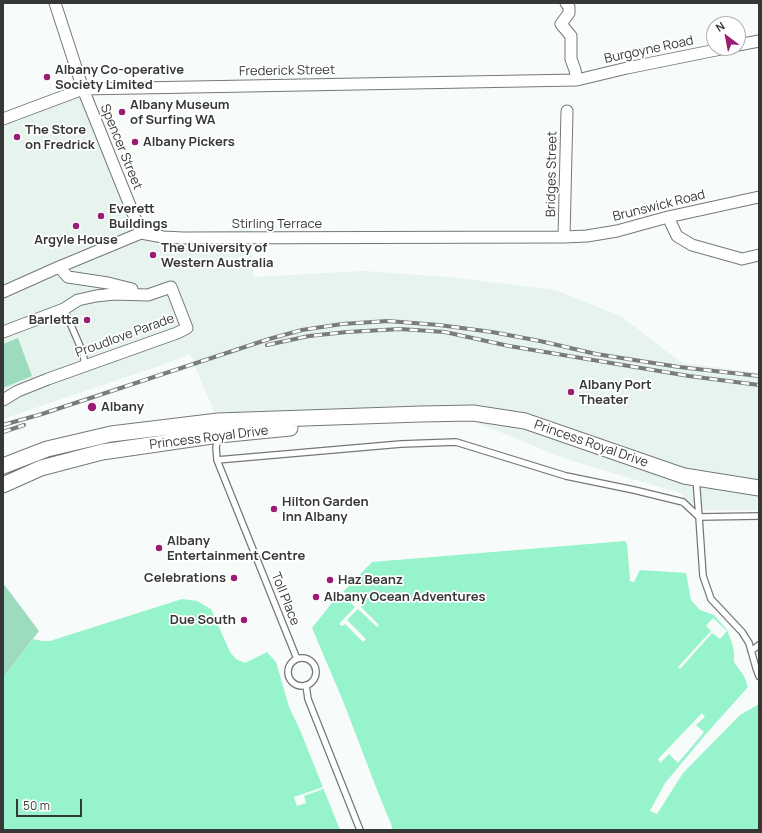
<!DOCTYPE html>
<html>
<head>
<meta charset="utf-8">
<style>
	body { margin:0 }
	#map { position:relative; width:762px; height:833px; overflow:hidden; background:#f7fcfa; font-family:Manrope,sans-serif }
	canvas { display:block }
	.frame { position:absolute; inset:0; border:4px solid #363837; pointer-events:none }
	.north { position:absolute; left:706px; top:16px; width:40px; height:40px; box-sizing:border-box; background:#fff; border:1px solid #afafaf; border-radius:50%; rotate:328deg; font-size:11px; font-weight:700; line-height:16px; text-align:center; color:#363837 }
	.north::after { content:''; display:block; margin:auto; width:14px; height:18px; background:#9a1c73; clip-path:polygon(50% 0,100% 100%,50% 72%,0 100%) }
	.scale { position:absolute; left:16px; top:799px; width:66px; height:18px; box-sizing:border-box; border:2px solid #363837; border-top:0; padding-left:5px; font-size:12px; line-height:14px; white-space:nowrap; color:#363837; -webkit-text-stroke:3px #fff; paint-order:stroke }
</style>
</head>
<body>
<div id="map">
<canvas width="762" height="833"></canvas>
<div class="frame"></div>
<div class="north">N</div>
<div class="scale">50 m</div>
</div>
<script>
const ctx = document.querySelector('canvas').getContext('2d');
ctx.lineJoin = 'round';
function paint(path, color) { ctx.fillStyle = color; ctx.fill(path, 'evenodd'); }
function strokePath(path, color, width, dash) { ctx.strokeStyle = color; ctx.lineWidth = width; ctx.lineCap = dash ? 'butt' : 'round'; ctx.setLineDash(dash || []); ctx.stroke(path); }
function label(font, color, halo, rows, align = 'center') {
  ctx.font = font + ' Manrope,sans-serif'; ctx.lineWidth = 3.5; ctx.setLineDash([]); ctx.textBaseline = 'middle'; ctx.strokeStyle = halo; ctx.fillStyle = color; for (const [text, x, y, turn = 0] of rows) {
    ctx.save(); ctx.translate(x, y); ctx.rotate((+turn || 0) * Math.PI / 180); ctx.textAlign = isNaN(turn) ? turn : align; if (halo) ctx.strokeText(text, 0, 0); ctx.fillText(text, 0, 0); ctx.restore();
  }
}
const built = new Path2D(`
	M 83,89 L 141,233 L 252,230 L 253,277 L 364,271 L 449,277 L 556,290 L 622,317 L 682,363 L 759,373 L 759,510 L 707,510 L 683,502 L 683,494 L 566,459 L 468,419 L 218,421 L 190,354 L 165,364 L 3,419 L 3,119 Z`);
const green = new Path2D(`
	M 18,338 L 32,376 L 3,388 L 3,344 Z
	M 3,583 L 39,631 L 3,678 Z`);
const water = new Path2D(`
	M 625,541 L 627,544 L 630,579 L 629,581 L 634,582 L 640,570 L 686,573 L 691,600 L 700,610 L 714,615 L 727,630 L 732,643 L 734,652 L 734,662 L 744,676 L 748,687 L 706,734 L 665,783 L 650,811 L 657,814 L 683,773 L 740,715 L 759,704 L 759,830 L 393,830 L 391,824 L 379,795 L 343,701 L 312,628 L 331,604 L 372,562 Z
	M 182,599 L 197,601 L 211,609 L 230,652 L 236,659 L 245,663 L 267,652 L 276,662 L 289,707 L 300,730 L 340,830 L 3,830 L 3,678 L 33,639 L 42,641 L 50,641 Z`);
const pier = new Path2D(`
	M 343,591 L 356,603 L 360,600 L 364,604 L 361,607 L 379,625 L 377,627 L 358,609 L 347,620 L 366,639 L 363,642 L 345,624 L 342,626 L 339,624 L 355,607 L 341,593 Z
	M 713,618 L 727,631 L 720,639 L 712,633 L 680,669 L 678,667 L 711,631 L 706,626 Z
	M 702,713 L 705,717 L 696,725 L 704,732 L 678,763 L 669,754 L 660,763 L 658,759 Z
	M 323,787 L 323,789 L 304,796 L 306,803 L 297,806 L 294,797 Z`);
const lane = new Path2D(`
	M 64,309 L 83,353 L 84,359 L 83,366
	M 219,436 L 216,447 L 217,460 L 297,659
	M 217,460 L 401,444 L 456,442 L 566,476 L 634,490 L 683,502 L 699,517 L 703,576 L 711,599 L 742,632 L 749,643 L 756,668 L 759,676
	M 696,478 L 699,517 L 759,516
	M 751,651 L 759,645
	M288 672a14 14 0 1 1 28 0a14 14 0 1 1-28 0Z
	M 306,685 L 308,699 L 360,830`);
const street = new Path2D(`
	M 55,3 L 83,89 L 141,233
	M 566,3 L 569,7 L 569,13 L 561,24 L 571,36 L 571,59 L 575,70 L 577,80
	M 738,45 L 759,41
	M 3,119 L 83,89 L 577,80 L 627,68 L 726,48
	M 668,217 L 677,236 L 692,245 L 742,259 L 759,255
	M 564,237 L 567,111
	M 59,267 L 68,277 L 108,283 L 132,289
	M 3,292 L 59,267 L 141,233 L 163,237 L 183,238 L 564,237 L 587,236 L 617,231 L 668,217 L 759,197
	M 3,332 L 64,309 L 78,300 L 96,296 L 114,294 L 148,295 L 171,287 L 187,328 L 177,333 L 48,379 L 18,391 L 3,400`);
const secondary = new Path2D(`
	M 3,466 L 47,449 L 111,434 L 218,421 L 421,414 L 473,413 L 525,421 L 684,476 L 759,488
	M 3,485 L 41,468 L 102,452 L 219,435 L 290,428`);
const rail = new Path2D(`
	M 267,345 L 309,336 L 347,332 L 400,329 L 445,332 L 509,346 L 689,376 L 759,385
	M 3,425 L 42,414 L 269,339 L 302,330 L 342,324 L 388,321 L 439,325 L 492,332 L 540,341 L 596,354 L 679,367 L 759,376
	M 3,432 L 24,425`);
const markers = [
	[47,77,4,"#9a1c73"],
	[122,112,4,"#9a1c73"],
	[17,137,4,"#9a1c73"],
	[135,142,4,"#9a1c73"],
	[101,216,4,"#9a1c73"],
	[76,226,4,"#9a1c73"],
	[153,255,4,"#9a1c73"],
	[87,320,4,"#9a1c73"],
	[571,392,4,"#9a1c73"],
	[92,407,5,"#9a1c73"],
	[274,509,4,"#9a1c73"],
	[159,548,4,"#9a1c73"],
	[234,578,4,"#9a1c73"],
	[330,580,4,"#9a1c73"],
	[316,597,4,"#9a1c73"],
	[244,620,4,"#9a1c73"]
];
const streetNames = [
	["Burgoyne Road",649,50,-12],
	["Frederick Street",287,71,-1],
	["Spencer Street",121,147,68],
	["Bridges Street",552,174,-89],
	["Brunswick Road",659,206,-14],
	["Stirling Terrace",277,224],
	["Proudlove Parade",125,336,-20],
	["Princess Royal Drive",209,438,-7],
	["Princess Royal Drive",591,444,19],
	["Toll Place",285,599,68]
];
const poiNames = [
	["Albany Co-operative",55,70],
	["Society Limited",55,85],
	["Albany Museum",130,105],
	["of Surfing WA",130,120],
	["The Store",25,130],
	["on Fredrick",25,145],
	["Albany Pickers",143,142],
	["Everett",109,209],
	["Buildings",109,224],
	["Argyle House",76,240,"center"],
	["The University of",161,248],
	["Western Australia",161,263],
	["Barletta",79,320,"right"],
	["Albany Port",579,385],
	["Theater",579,400],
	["Albany",101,407],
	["Hilton Garden",282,502],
	["Inn Albany",282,517],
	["Albany",167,541],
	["Entertainment Centre",167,556],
	["Celebrations",226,578,"right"],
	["Haz Beanz",338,580],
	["Albany Ocean Adventures",324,597],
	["Due South",236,620,"right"]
];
paint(built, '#e6f4ed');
paint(green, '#9cdbbe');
paint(water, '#97f3cb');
paint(pier, '#f7fcfa');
strokePath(lane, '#747976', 8);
strokePath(street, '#747976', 13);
strokePath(secondary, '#747976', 17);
strokePath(lane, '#fff', 5.5);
strokePath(street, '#fff', 11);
strokePath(secondary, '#fff', 15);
strokePath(rail, '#797c7a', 4);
strokePath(rail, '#fff', 2.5, [8]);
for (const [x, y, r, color] of markers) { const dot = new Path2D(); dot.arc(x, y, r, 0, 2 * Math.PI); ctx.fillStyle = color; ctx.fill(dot); strokePath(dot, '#fff', 1.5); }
label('13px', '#363837', '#fff', streetNames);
label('bold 13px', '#363837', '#fff', poiNames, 'left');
</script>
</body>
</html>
